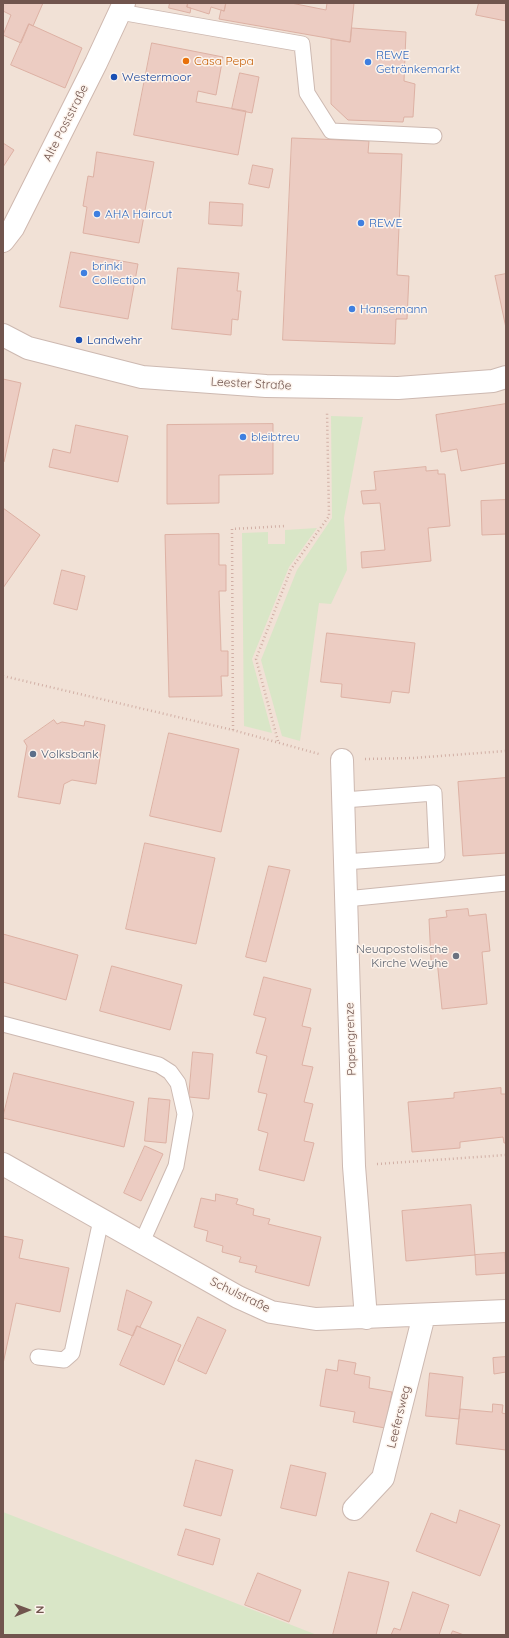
<!DOCTYPE html>
<html>
<head>
<meta charset="utf-8">
<style>
	body { margin:0 }
	#map { position:relative; width:509px; height:1638px; overflow:hidden; background:#faf0e7; font-family:Quicksand,sans-serif }
	canvas { display:block }
	.frame { position:absolute; inset:0; border:4px solid #71554e; pointer-events:none }
	.north { position:absolute; left:8px; top:1590px; width:40px; height:40px; -webkit-text-stroke:3px #fdf4ed; paint-order:stroke; rotate:89deg; font-size:11px; font-weight:700; line-height:16px; text-align:center; color:#71554e }
	.north::after { content:''; display:block; margin:auto; width:14px; height:18px; background:#71554e; clip-path:polygon(50% 0,100% 100%,50% 72%,0 100%) }
</style>
</head>
<body>
<div id="map">
<canvas width="509" height="1638"></canvas>
<div class="frame"></div>
<div class="north">N</div>
</div>
<script>
const ctx = document.querySelector('canvas').getContext('2d');
ctx.lineJoin = 'round';
function paint(path, color) { ctx.fillStyle = color; ctx.fill(path, 'evenodd'); }
function strokePath(path, color, width, dash) { ctx.strokeStyle = color; ctx.lineWidth = width; ctx.lineCap = dash ? 'butt' : 'round'; ctx.setLineDash(dash || []); ctx.stroke(path); }
function label(font, color, halo, rows, align = 'center') {
  ctx.font = font + ' Quicksand,sans-serif'; ctx.lineWidth = 3; ctx.setLineDash([]); ctx.textBaseline = 'middle'; ctx.strokeStyle = halo; ctx.fillStyle = color; for (const [text, x, y, turn = 0] of rows) {
    ctx.save(); ctx.translate(x, y); ctx.rotate((+turn || 0) * Math.PI / 180); ctx.textAlign = isNaN(turn) ? turn : align; if (halo) ctx.strokeText(text, 0, 0); ctx.fillText(text, 0, 0); ctx.restore();
  }
}
const residential = new Path2D(`
	M 3,3 L 506,3 L 506,1635 L 3,1635 Z`);
const green = new Path2D(`
	M 331,416 L 363,417 L 344,518 L 347,570 L 331,604 L 319,603 L 300,741 L 282,736 L 261,660 L 297,570 L 332,518 Z
	M 317,528 L 289,567 L 252,659 L 272,733 L 244,726 L 242,533 L 268,532 L 268,544 L 285,544 L 285,530 Z
	M 3,1512 L 317,1635 L 3,1635 Z`);
const building = new Path2D(`
	M 3,3 L 43,3 L 33,26 L 29,24 L 21,43 L 3,35 L 11,15 L 3,11 Z
	M 170,3 L 188,3 L 187,7 L 191,8 L 190,13 L 169,8 Z
	M 188,3 L 226,3 L 224,11 L 211,7 L 209,14 L 187,7 Z
	M 226,3 L 291,3 L 326,10 L 327,3 L 354,3 L 350,42 L 219,19 L 221,10 L 224,11 Z
	M 479,3 L 506,3 L 506,21 L 476,15 Z
	M 29,24 L 82,48 L 65,88 L 11,65 Z
	M 352,28 L 406,32 L 404,81 L 415,84 L 413,117 L 404,117 L 403,122 L 348,120 L 331,104 L 331,39 L 350,42 Z
	M 152,43 L 223,57 L 216,95 L 198,91 L 196,102 L 246,111 L 238,155 L 134,135 Z
	M 240,73 L 259,77 L 252,113 L 232,109 Z
	M 292,138 L 369,141 L 368,153 L 402,154 L 397,275 L 409,276 L 407,319 L 396,319 L 395,344 L 283,340 Z
	M 3,143 L 14,150 L 3,167 Z
	M 97,152 L 154,162 L 139,243 L 83,233 L 87,207 L 83,206 L 88,176 L 93,177 Z
	M 253,165 L 273,169 L 269,188 L 249,184 Z
	M 210,202 L 243,204 L 242,226 L 209,224 Z
	M 71,252 L 138,264 L 128,319 L 60,307 Z
	M 178,268 L 239,273 L 237,291 L 241,291 L 238,320 L 232,319 L 231,335 L 172,329 Z
	M 506,274 L 506,328 L 495,276 Z
	M 3,379 L 21,383 L 4,462 L 3,462 Z
	M 506,404 L 506,463 L 461,471 L 457,449 L 441,452 L 436,415 Z
	M 273,424 L 273,474 L 219,475 L 219,503 L 167,504 L 167,425 Z
	M 76,425 L 128,436 L 118,482 L 49,467 L 53,449 L 70,453 Z
	M 426,467 L 426,471 L 438,470 L 438,474 L 445,474 L 450,526 L 428,528 L 431,561 L 362,568 L 361,552 L 385,550 L 380,503 L 363,504 L 361,491 L 376,490 L 374,472 Z
	M 506,500 L 506,534 L 482,535 L 481,501 Z
	M 3,508 L 40,535 L 3,588 Z
	M 219,534 L 219,565 L 226,565 L 226,591 L 219,591 L 221,651 L 228,651 L 228,676 L 221,676 L 222,696 L 169,697 L 165,535 Z
	M 62,570 L 85,576 L 77,610 L 54,604 Z
	M 327,633 L 415,643 L 409,693 L 392,691 L 390,703 L 341,697 L 342,684 L 321,682 Z
	M 54,720 L 57,724 L 62,722 L 84,726 L 85,721 L 105,725 L 96,784 L 72,780 L 64,784 L 60,804 L 18,797 L 27,746 L 24,741 Z
	M 169,733 L 239,749 L 221,832 L 150,816 Z
	M 506,778 L 506,853 L 463,856 L 458,782 Z
	M 145,843 L 215,858 L 196,944 L 126,929 Z
	M 269,866 L 290,870 L 266,962 L 246,957 Z
	M 468,909 L 469,916 L 486,914 L 490,951 L 482,952 L 487,1004 L 442,1009 L 437,960 L 431,960 L 429,919 L 447,917 L 446,911 Z
	M 3,934 L 78,955 L 66,1000 L 3,982 Z
	M 112,966 L 182,985 L 170,1030 L 100,1011 Z
	M 264,977 L 311,989 L 302,1026 L 311,1028 L 302,1065 L 313,1067 L 304,1102 L 313,1104 L 304,1141 L 314,1143 L 304,1181 L 259,1170 L 268,1133 L 258,1130 L 267,1094 L 258,1092 L 267,1056 L 256,1053 L 266,1018 L 254,1015 Z
	M 193,1052 L 213,1054 L 209,1099 L 189,1097 Z
	M 14,1073 L 134,1102 L 124,1147 L 3,1118 Z
	M 501,1088 L 501,1094 L 506,1094 L 506,1143 L 504,1143 L 503,1137 L 460,1142 L 460,1148 L 412,1152 L 408,1102 L 454,1098 L 454,1093 Z
	M 149,1098 L 170,1100 L 166,1143 L 145,1141 Z
	M 145,1146 L 163,1154 L 141,1201 L 124,1193 Z
	M 216,1194 L 238,1199 L 236,1204 L 254,1209 L 253,1215 L 270,1219 L 268,1224 L 321,1237 L 309,1286 L 255,1272 L 257,1266 L 239,1262 L 241,1257 L 222,1252 L 223,1246 L 206,1241 L 208,1231 L 194,1227 L 201,1198 L 215,1201 Z
	M 471,1205 L 475,1255 L 406,1261 L 402,1211 Z
	M 3,1236 L 23,1240 L 19,1258 L 69,1268 L 60,1312 L 16,1303 L 3,1364 Z
	M 505,1253 L 506,1273 L 476,1275 L 475,1255 Z
	M 127,1290 L 152,1302 L 140,1327 L 137,1326 L 133,1336 L 118,1330 Z
	M 198,1317 L 226,1330 L 206,1374 L 178,1361 Z
	M 137,1326 L 181,1345 L 164,1385 L 120,1365 Z
	M 506,1357 L 506,1372 L 494,1374 L 493,1358 Z
	M 339,1360 L 356,1363 L 354,1374 L 370,1377 L 369,1388 L 392,1392 L 385,1428 L 353,1422 L 355,1412 L 320,1406 L 326,1369 L 337,1371 Z
	M 430,1373 L 463,1377 L 459,1419 L 426,1416 Z
	M 493,1404 L 503,1405 L 502,1413 L 506,1414 L 506,1450 L 456,1444 L 460,1409 L 492,1412 Z
	M 196,1460 L 233,1470 L 221,1516 L 184,1506 Z
	M 291,1465 L 326,1473 L 316,1516 L 281,1508 Z
	M 460,1510 L 500,1525 L 480,1576 L 416,1551 L 431,1513 L 456,1523 Z
	M 186,1529 L 220,1539 L 213,1565 L 178,1555 Z
	M 349,1572 L 389,1582 L 376,1635 L 333,1635 Z
	M 258,1573 L 301,1590 L 289,1622 L 245,1605 Z
	M 413,1592 L 449,1605 L 439,1635 L 391,1635 L 394,1628 L 400,1630 Z
	M 453,1631 L 464,1635 L 451,1635 Z`);
const path = new Path2D(`
	M 3,676 L 233,730 L 319,754
	M 233,730 L 232,529 L 286,526
	M 278,741 L 256,659 L 291,569 L 329,516 L 327,411
	M 365,759 L 413,758 L 506,751
	M 377,1164 L 506,1155`);
const service = new Path2D(`
	M 120,12 L 302,44 L 307,93 L 331,131 L 434,136
	M 344,800 L 434,793 L 437,855 L 345,862
	M 346,899 L 506,883
	M 3,1024 L 159,1065 L 170,1072 L 178,1083 L 185,1114 L 176,1166 L 142,1242
	M 38,1357 L 64,1360 L 72,1353 L 101,1220`);
const minor = new Path2D(`
	M 342,760 L 354,1166 L 366,1318
	M 3,1164 L 238,1297 L 271,1312 L 316,1319 L 506,1311
	M 354,1509 L 383,1478 L 424,1315`);
const tertiary = new Path2D(`
	M 3,335 L 28,348 L 142,377 L 266,386 L 398,388 L 493,381 L 506,377`);
const secondary = new Path2D(`
	M 3,241 L 13,228 L 96,63 L 124,3`);
const markers = [
	[186,61,4,"#e8710a"],
	[368,62,4,"#3f7fe0"],
	[114,77,4,"#1a4fb4"],
	[97,214,4,"#3f7fe0"],
	[361,223,4,"#3f7fe0"],
	[84,273,4,"#3f7fe0"],
	[352,309,4,"#3f7fe0"],
	[79,340,4,"#1a4fb4"],
	[243,437,4,"#3f7fe0"],
	[33,754,4,"#5c6f8a"],
	[456,956,4,"#6b7280"]
];
const shopNames = [
	["REWE",376,55],
	["Getränkemarkt",376,69],
	["AHA Haircut",105,214],
	["REWE",369,223],
	["brinki",92,266],
	["Collection",92,280],
	["Hansemann",360,309],
	["bleibtreu",251,437]
];
const foodNames = [
	["Casa Pepa",194,61]
];
const transitNames = [
	["Westermoor",122,77],
	["Landwehr",87,340]
];
const streetNames = [
	["Alte Poststraße",66,123,-63],
	["Leester Straße",251,384,3],
	["Papengrenze",351,1039,-92],
	["Schulstraße",240,1295,26],
	["Leefersweg",399,1417,-76]
];
const serviceNames = [
	["Volksbank",41,754]
];
const worshipNames = [
	["Neuapostolische",448,949],
	["Kirche Weyhe",448,963]
];
paint(residential, '#f1e1d6');
paint(green, '#d9e6c7');
paint(building, '#ecccc2');
strokePath(building, '#ddb1a4', 1);
strokePath(service, '#cdb9b1', 17);
strokePath(minor, '#cdb9b1', 24);
strokePath(tertiary, '#cdb9b1', 24);
strokePath(secondary, '#cfb8af', 24);
strokePath(path, '#d1afa5', 2.5, [1, 3]);
strokePath(service, '#fff', 15);
strokePath(minor, '#fff', 22);
strokePath(tertiary, '#fff', 22);
strokePath(secondary, '#fff', 22);
for (const [x, y, r, color] of markers) { const dot = new Path2D(); dot.arc(x, y, r, 0, 2 * Math.PI); ctx.fillStyle = color; ctx.fill(dot); strokePath(dot, '#fdf4ed', 1.5); }
label('12px', '#366cbe', '#fdf4ed', shopNames, 'left');
label('12px', '#c56008', '#fdf4ed', foodNames, 'left');
label('12px', '#164399', '#fdf4ed', transitNames, 'left');
label('12px', '#71554e', '#fdf4ed', streetNames);
label('12px', '#4e5e75', '#fdf4ed', serviceNames, 'left');
label('12px', '#5b616d', '#fdf4ed', worshipNames, 'right');
</script>
</body>
</html>
